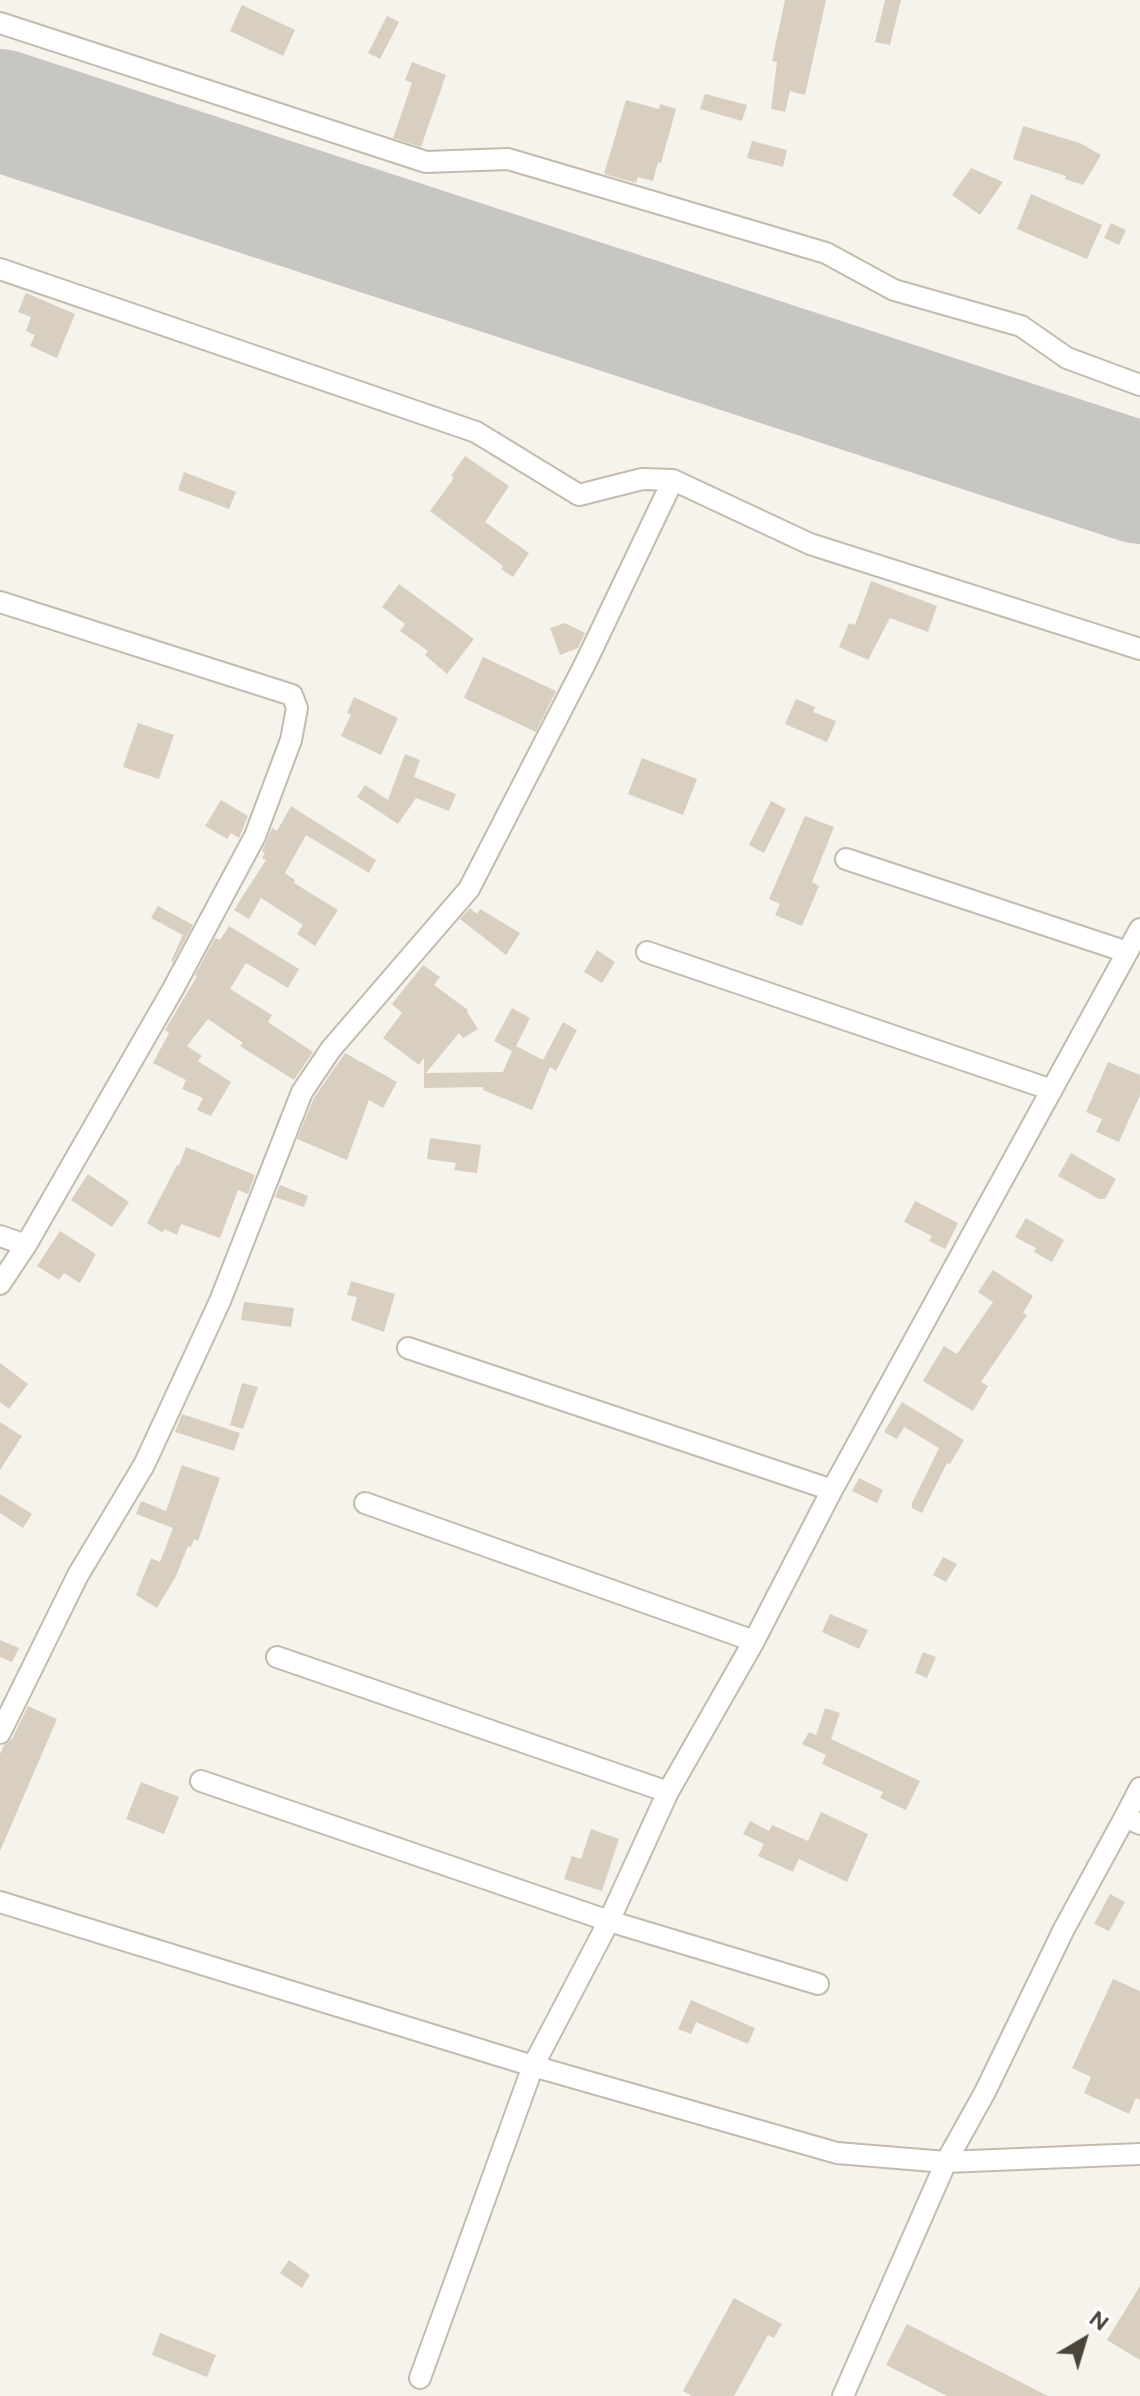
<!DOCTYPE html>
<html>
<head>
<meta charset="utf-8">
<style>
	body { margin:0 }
	#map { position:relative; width:1140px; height:2396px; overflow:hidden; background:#f6f3ec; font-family:Figtree,sans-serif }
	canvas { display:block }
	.north { position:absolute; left:1044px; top:2300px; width:80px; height:80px; -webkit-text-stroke:6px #fff; paint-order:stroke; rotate:38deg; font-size:22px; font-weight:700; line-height:32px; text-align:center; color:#4b4439 }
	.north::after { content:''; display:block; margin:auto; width:28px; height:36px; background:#4b4439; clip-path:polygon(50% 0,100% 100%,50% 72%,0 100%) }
</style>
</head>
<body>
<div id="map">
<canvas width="1140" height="2396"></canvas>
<div class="north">N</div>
</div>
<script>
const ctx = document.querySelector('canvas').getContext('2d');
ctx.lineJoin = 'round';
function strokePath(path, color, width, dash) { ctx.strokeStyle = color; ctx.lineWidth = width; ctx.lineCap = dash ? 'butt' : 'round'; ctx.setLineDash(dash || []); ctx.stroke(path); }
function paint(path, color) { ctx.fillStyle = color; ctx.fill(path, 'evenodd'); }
const runway = new Path2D(`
	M 0,110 L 1140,483`);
const building = new Path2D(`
	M 785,0 L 826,0 L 805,95 L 790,91 L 785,112 L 771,109 L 777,62 L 772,61 Z
	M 885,0 L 901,0 L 890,45 L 875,42 Z
	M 242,5 L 295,30 L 283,56 L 230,31 Z
	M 387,16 L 399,22 L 380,59 L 368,53 Z
	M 412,62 L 446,75 L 421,147 L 393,138 L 412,83 L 405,80 Z
	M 705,94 L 747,105 L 742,121 L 700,109 Z
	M 626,100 L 659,109 L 660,104 L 676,109 L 661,163 L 658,162 L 653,181 L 638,177 L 636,183 L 604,174 Z
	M 1023,126 L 1080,143 L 1101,155 L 1083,185 L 1065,179 L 1066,176 L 1013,159 Z
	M 752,141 L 787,150 L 783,167 L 747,158 Z
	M 971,168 L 1003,182 L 980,215 L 952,195 Z
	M 1031,194 L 1102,225 L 1087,259 L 1017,229 Z
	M 1111,223 L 1126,230 L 1119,245 L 1104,238 Z
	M 26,293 L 75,314 L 57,358 L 30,346 L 35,335 L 26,331 L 31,317 L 18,312 Z
	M 465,456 L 509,486 L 485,522 L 529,553 L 513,577 L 501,569 L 503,566 L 430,511 L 454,478 L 451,476 Z
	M 184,472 L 236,492 L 229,509 L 178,490 Z
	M 871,581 L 937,606 L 928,632 L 890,618 L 868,660 L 839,647 L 849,623 L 855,625 Z
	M 399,584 L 474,639 L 447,674 L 425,655 L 428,651 L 400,631 L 405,624 L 382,607 Z
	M 565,623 L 585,633 L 578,648 L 560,655 L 550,628 Z
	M 483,657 L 556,691 L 536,732 L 464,698 Z
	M 354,697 L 398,718 L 381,755 L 341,736 L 351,715 L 347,713 Z
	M 796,699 L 815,707 L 813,712 L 836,721 L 827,742 L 785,724 Z
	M 138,723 L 174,735 L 159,779 L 123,767 Z
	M 405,754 L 420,760 L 414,777 L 456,794 L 449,811 L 416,798 L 398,824 L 357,797 L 365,785 L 388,800 Z
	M 642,758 L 697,779 L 683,815 L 628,794 Z
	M 221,800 L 248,816 L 239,838 L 231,833 L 227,839 L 205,826 Z
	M 771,801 L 786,809 L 764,853 L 749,845 Z
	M 291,806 L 376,860 L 369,873 L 306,835 L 285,873 L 295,880 L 294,883 L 338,910 L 315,946 L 297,934 L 303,925 L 261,898 L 249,919 L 234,910 L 266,860 L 262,858 L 265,853 L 262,851 L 272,828 L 277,831 Z
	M 805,816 L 834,827 L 812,882 L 819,886 L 802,926 L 775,915 L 780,904 L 769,899 Z
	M 158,906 L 193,925 L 173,962 L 171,961 L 183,935 L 151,918 Z
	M 470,908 L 477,914 L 480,909 L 520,933 L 506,955 L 460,919 Z
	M 229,926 L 299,969 L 288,988 L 246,963 L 230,989 L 272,1015 L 268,1022 L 313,1052 L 294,1080 L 240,1046 L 243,1043 L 208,1019 L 187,1046 L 202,1056 L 198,1061 L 231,1082 L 211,1116 L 197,1110 L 203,1098 L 182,1089 L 186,1080 L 153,1063 L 169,1033 L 165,1030 L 197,976 L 195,975 L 215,938 L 220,940 Z
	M 597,950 L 615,962 L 602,983 L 584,972 Z
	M 423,965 L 440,977 L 434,985 L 468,1010 L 467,1012 L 478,1029 L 463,1038 L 459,1033 L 426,1073 L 503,1072 L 512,1051 L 494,1041 L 512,1008 L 530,1018 L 516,1046 L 543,1060 L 563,1022 L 577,1030 L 556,1071 L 550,1067 L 532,1110 L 483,1090 L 483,1087 L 424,1088 L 424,1058 L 419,1065 L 383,1038 L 402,1013 L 392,1004 Z
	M 345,1053 L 397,1082 L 383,1108 L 369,1100 L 347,1160 L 297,1139 L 314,1098 Z
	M 1108,1062 L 1140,1075 L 1140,1095 L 1119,1142 L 1096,1132 L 1102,1119 L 1086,1112 Z
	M 430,1138 L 481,1145 L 477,1173 L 454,1170 L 456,1163 L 427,1159 Z
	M 186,1147 L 255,1175 L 248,1194 L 238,1190 L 220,1238 L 181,1224 L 177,1235 L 164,1229 L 163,1233 L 147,1223 L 177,1165 L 179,1166 Z
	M 1071,1153 L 1116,1179 L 1105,1199 L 1099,1199 L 1058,1176 Z
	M 88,1174 L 129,1202 L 112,1227 L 71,1200 Z
	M 280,1185 L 308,1196 L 304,1207 L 275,1197 Z
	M 915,1201 L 958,1223 L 945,1249 L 929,1241 L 932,1236 L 904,1222 Z
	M 1026,1218 L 1064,1240 L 1052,1262 L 1034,1252 L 1036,1248 L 1015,1237 Z
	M 60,1231 L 96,1254 L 80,1283 L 64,1273 L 59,1280 L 37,1266 Z
	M 993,1270 L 1033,1296 L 1023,1313 L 1027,1315 L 981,1382 L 988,1386 L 973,1411 L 923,1381 L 944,1346 L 957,1354 L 993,1302 L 978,1292 Z
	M 351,1281 L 395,1294 L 384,1332 L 351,1320 L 357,1297 L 347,1295 Z
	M 244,1302 L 294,1308 L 291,1327 L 241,1320 Z
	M 0,1363 L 28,1384 L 9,1409 L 0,1402 Z
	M 242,1383 L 258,1387 L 243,1429 L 230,1425 Z
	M 902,1402 L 964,1440 L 950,1464 L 947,1463 L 922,1513 L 912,1508 L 912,1503 L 939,1448 L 904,1427 L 897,1439 L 884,1432 Z
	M 182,1414 L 240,1433 L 234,1451 L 175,1432 Z
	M 0,1422 L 22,1436 L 0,1470 Z
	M 182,1465 L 220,1478 L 198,1541 L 194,1539 L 191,1547 L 188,1546 L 176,1576 L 157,1608 L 136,1595 L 151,1558 L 160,1562 L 173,1528 L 136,1514 L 141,1501 L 166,1511 Z
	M 859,1478 L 883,1490 L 877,1503 L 852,1491 Z
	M 0,1494 L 32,1514 L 23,1528 L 0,1513 Z
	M 943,1557 L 957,1564 L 946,1582 L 933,1575 Z
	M 830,1614 L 868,1630 L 859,1649 L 822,1632 Z
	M 0,1640 L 19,1648 L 12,1662 L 0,1657 Z
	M 923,1652 L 936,1657 L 927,1678 L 915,1673 Z
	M 28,1706 L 57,1719 L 0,1851 L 0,1754 L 4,1745 L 12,1739 Z
	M 825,1708 L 840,1713 L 831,1739 L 920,1781 L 906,1810 L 880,1798 L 883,1792 L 822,1764 L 826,1755 L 802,1744 L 809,1732 L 816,1735 Z
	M 141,1782 L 179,1797 L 164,1834 L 126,1819 Z
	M 821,1812 L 868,1834 L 847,1882 L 799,1859 L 793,1872 L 758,1856 L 764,1844 L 743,1834 L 750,1821 L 769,1831 L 772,1825 L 808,1841 Z
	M 591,1829 L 619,1839 L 602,1891 L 564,1879 L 572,1856 L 581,1859 Z
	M 1110,1894 L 1125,1902 L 1109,1931 L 1094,1924 Z
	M 1113,1979 L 1140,1991 L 1140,2100 L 1136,2098 L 1129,2114 L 1084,2093 L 1091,2077 L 1072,2068 Z
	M 691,2000 L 755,2028 L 748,2044 L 696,2022 L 691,2034 L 678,2029 Z
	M 289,2260 L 310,2275 L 302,2288 L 280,2273 Z
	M 1140,2286 L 1140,2360 L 1107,2340 Z
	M 734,2298 L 782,2324 L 774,2338 L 768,2335 L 734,2396 L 692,2396 L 683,2391 Z
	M 907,2324 L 1048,2396 L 947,2396 L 886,2365 Z
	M 160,2333 L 216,2355 L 207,2377 L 152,2355 Z`);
const minor = new Path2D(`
	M 0,23 L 426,162 L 508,159 L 826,253 L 894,290 L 1021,326 L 1067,358 L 1140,385
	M 0,269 L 476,432 L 579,495 L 642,479 L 673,480 L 810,544 L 1140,649
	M 0,602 L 292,695 L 297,708 L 291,740 L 255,836 L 173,989 L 26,1245 L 0,1284
	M 846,859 L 1127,952
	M 647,952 L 1052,1090
	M 0,1236 L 26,1245
	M 408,1348 L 832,1490
	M 365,1503 L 754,1641
	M 277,1657 L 668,1792
	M 0,1733 L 78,1575 L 144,1465 L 220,1301 L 302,1092 L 331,1049 L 469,889 L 585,664 L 673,480
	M 201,1781 L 609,1921 L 818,1984
	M 1125,1817 L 1140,1788
	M 0,1902 L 533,2066 L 837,2153 L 946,2162 L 1140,2154
	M 420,2378 L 533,2066 L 609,1921 L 668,1792 L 754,1641 L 832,1490 L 1140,929
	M 843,2396 L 946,2162 L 985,2092 L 1064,1929 L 1125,1817 L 1140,1824`);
strokePath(runway, '#c8c6c3', 122);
paint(building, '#d8cfc1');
strokePath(minor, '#c2bbae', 24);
strokePath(minor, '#fff', 20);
</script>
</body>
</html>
